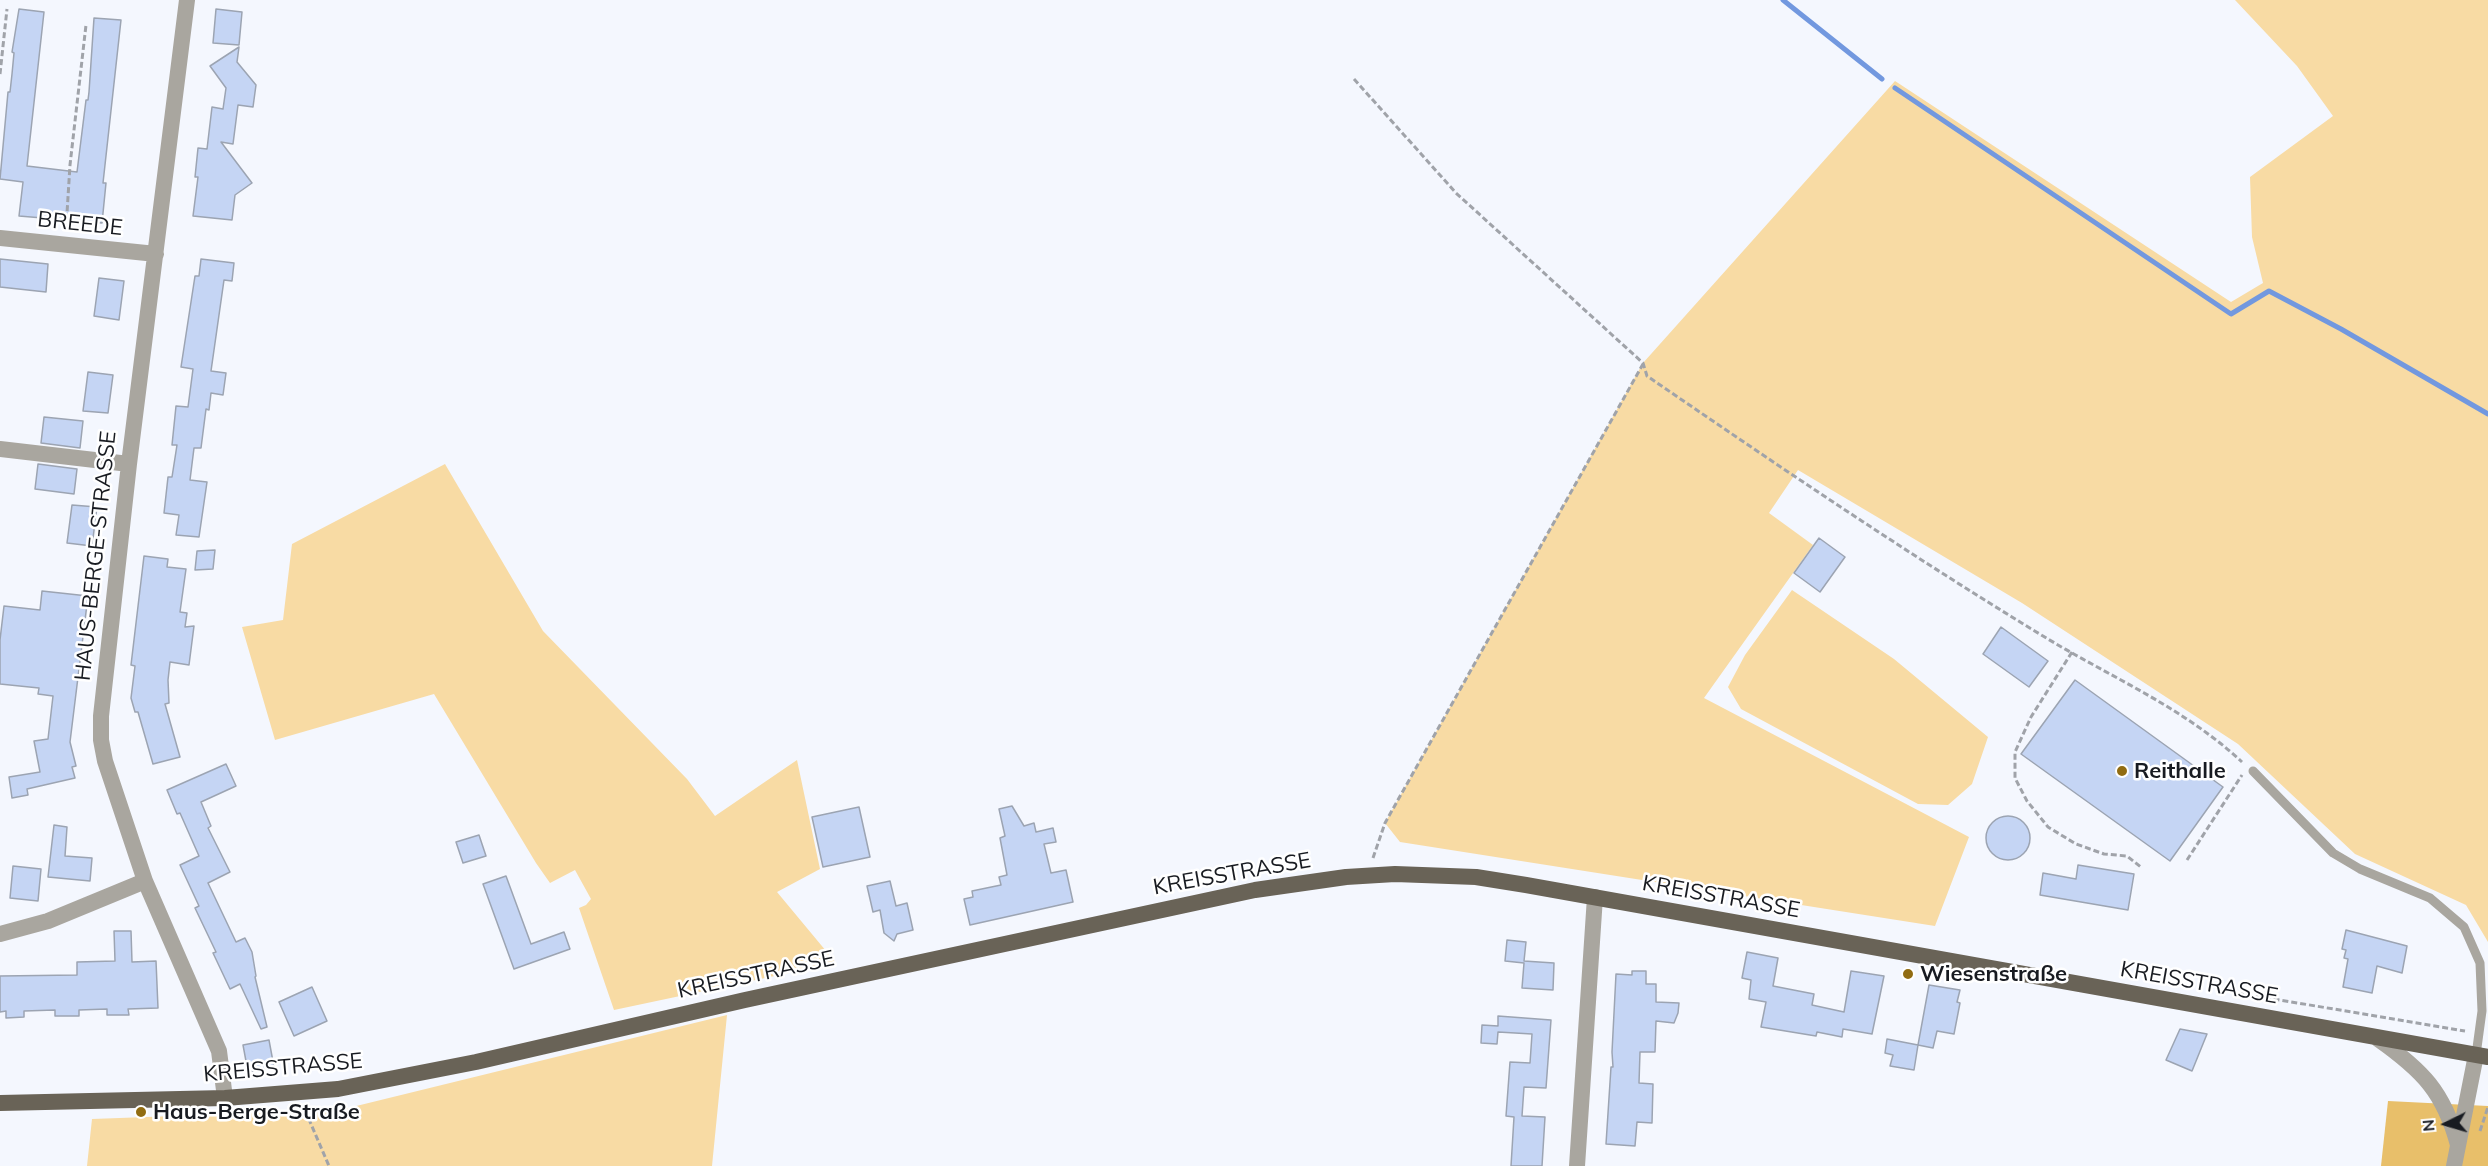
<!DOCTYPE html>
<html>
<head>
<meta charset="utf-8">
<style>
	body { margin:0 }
	#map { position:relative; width:2488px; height:1166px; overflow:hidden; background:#f4f7fe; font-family:Mulish,sans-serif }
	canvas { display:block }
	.north { position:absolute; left:2416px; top:1094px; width:60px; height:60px; -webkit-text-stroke:4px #fff; paint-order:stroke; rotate:265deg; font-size:16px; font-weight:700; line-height:24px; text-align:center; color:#181b21 }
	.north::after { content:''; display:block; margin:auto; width:21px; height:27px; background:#181b21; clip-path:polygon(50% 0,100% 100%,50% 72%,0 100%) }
</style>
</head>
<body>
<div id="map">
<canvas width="2488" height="1166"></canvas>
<div class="north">N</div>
</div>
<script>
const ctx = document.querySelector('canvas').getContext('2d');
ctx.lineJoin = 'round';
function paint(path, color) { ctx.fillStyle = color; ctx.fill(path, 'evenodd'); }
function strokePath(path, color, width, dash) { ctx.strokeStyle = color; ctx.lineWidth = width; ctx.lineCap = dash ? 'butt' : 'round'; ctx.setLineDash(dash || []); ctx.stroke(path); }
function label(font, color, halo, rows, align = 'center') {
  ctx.font = font + ' Mulish,sans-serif'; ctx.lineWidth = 5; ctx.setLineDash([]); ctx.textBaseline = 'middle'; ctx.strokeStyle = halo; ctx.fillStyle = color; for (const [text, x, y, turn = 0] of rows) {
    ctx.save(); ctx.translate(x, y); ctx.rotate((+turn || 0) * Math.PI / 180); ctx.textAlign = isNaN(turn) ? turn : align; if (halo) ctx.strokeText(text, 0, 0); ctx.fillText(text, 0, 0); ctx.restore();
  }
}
const green = new Path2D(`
	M 2235,0 L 2488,0 L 2488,942 L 2466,905 L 2355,854 L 2238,744 L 2022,603 L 1798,470 L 1769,513 L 1813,545 L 1704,698 L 1969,837 L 1935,926 L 1400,842 L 1385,823 L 1643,363 L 1895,81 L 2231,302 L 2263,283 L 2252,237 L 2250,177 L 2333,116 L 2297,66 ZM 2307,309 L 2308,309 L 2459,399 Z
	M 445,464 L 543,631 L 687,779 L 715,816 L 797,760 L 820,869 L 777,892 L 836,963 L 614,1010 L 579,908 L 586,905 L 591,899 L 575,870 L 550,883 L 536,863 L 434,694 L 275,740 L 242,627 L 283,620 L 292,544 Z
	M 1792,590 L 1894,659 L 1988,737 L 1972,784 L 1948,805 L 1918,804 L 1741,709 L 1728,687 L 1745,655 Z
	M 727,1015 L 712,1166 L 87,1166 L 92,1119 L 340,1110 Z`);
const forest = new Path2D(`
	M 2388,1101 L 2488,1106 L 2488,1166 L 2381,1166 Z`);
const stream = new Path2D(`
	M 1783,0 L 1882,79
	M 1895,88 L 2231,314 L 2269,291 L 2341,329 L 2488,414`);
const building = new Path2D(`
	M 19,9 L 44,12 L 27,166 L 77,172 L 86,100 L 88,100 L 89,92 L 94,18 L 121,20 L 103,183 L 106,183 L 102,223 L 19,216 L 23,182 L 0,179 L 8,92 L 10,92 L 12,74 L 14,53 L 12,52 Z
	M 216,9 L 242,12 L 239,45 L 213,43 Z
	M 239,47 L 237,62 L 256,85 L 253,107 L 238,105 L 233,144 L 221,142 L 252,183 L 235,195 L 232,220 L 193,216 L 198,177 L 195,177 L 198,148 L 207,149 L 212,107 L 223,109 L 226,88 L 210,66 Z
	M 0,259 L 48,264 L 46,292 L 0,287 Z
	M 201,259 L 234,263 L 232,281 L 224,280 L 211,371 L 226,373 L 223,395 L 211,393 L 209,410 L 206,409 L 201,448 L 194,448 L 190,480 L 207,482 L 199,537 L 176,535 L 179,515 L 164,513 L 168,477 L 172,477 L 177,445 L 172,445 L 176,406 L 188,407 L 193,369 L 181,367 L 195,276 L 199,276 Z
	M 99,278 L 124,281 L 119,320 L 94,316 Z
	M 88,372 L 113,375 L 108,413 L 83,411 Z
	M 44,417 L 83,421 L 80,448 L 41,443 Z
	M 38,464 L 77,469 L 74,494 L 35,489 Z
	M 72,505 L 97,507 L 92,546 L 67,543 Z
	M 1819,538 L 1845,557 L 1820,592 L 1794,573 Z
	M 215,550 L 213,569 L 195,570 L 197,551 Z
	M 144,556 L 168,559 L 167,567 L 186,569 L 180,612 L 187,613 L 185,627 L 194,626 L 189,665 L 170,662 L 168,680 L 169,703 L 165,704 L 180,757 L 153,764 L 138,712 L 135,712 L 131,698 L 135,666 L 131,665 Z
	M 42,591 L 88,596 L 70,742 L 76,766 L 72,767 L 75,778 L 27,789 L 28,795 L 12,798 L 9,777 L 40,772 L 34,741 L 48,739 L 53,696 L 38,694 L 39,688 L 0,684 L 0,640 L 4,606 L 40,610 Z
	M 2001,627 L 2048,661 L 2029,687 L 1983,654 Z
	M 2075,680 L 2223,787 L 2170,861 L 2021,754 Z
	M 226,764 L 236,786 L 201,802 L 211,826 L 208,828 L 230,872 L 208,883 L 236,942 L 245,938 L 252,952 L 256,976 L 255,977 L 267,1027 L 261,1029 L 240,984 L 230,989 L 213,953 L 216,952 L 195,908 L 199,906 L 180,865 L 199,856 L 180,813 L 177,814 L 167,790 Z
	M 1012,806 L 1024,826 L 1034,823 L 1036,832 L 1053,828 L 1056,842 L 1044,844 L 1051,873 L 1066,870 L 1073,902 L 970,925 L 964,899 L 973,897 L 972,891 L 1001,885 L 999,877 L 1007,875 L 1000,838 L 1005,836 L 999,809 Z
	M 859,807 L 870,857 L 823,867 L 812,817 Z
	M1986 838a22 22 0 1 1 44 0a22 22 0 1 1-44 0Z
	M 54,825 L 67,827 L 65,856 L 92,858 L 90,881 L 48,877 Z
	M 479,835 L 486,856 L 463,863 L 456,842 Z
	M 2078,865 L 2134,874 L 2128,910 L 2040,895 L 2043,873 L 2076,879 Z
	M 13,866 L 41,869 L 38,901 L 10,898 Z
	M 506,876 L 531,944 L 564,932 L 570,949 L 514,969 L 483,884 Z
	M 890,881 L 896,906 L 907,903 L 913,930 L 897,934 L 894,941 L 884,933 L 880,910 L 873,912 L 867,886 Z
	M 2346,930 L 2407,946 L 2402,973 L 2377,966 L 2372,993 L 2343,987 L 2348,959 L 2344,958 L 2346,950 L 2342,949 Z
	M 114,931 L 131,931 L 132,962 L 156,961 L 158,1008 L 128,1009 L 129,1015 L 107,1015 L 107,1009 L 79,1010 L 79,1016 L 55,1016 L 55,1010 L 24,1011 L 24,1017 L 6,1018 L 6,1011 L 0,1012 L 0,976 L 77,975 L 77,962 L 115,961 Z
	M 1507,940 L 1526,942 L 1524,961 L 1554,963 L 1553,990 L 1522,988 L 1524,963 L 1505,961 Z
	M 1747,952 L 1778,958 L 1773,986 L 1814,994 L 1812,1005 L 1844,1012 L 1851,971 L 1884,976 L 1872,1034 L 1843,1029 L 1842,1037 L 1817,1032 L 1816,1036 L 1761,1027 L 1766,1002 L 1749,999 L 1751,980 L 1742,978 Z
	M 1632,971 L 1646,971 L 1646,984 L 1656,984 L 1656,1002 L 1679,1003 L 1678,1013 L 1674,1023 L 1656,1021 L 1655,1052 L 1640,1052 L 1639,1083 L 1653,1084 L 1652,1123 L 1637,1122 L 1635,1146 L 1606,1144 L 1611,1067 L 1613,1067 L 1612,1052 L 1616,974 L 1632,975 Z
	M 1929,985 L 1960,990 L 1957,1002 L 1960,1003 L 1954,1034 L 1937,1031 L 1933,1048 L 1918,1045 L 1914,1070 L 1890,1066 L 1893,1055 L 1885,1053 L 1887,1039 L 1918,1045 Z
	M 312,987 L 327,1021 L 294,1036 L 279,1002 Z
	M 1498,1016 L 1551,1020 L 1546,1088 L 1524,1087 L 1522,1116 L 1545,1117 L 1542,1166 L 1511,1166 L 1514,1117 L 1506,1116 L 1510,1062 L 1530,1063 L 1532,1034 L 1498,1032 L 1497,1044 L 1481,1043 L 1482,1025 L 1498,1026 Z
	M 2180,1029 L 2207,1034 L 2192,1071 L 2166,1060 Z
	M 269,1040 L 274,1067 L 248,1072 L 243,1045 Z`);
const path = new Path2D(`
	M 0,74 L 7,9
	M 1354,79 L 1456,193 L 1643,363 L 1647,376 C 1777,465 1908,554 2043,636 C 2110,677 2183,707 2242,762
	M 66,229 L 70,165 L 86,25
	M 2072,652 L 2031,717 L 2015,752 L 2015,778 L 2027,801 L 2048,827 L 2076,844 L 2104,854 L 2127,856 L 2142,868
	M 1373,858 L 1385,823 L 1643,364
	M 2187,860 L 2242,775
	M 2238,993 L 2465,1031
	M 305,1110 L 329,1166
	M 2480,1131 L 2488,1107`);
const service = new Path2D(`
	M 2253,771 L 2333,853 L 2360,869 L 2430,898 L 2464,927 L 2480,963 L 2482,1011 L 2476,1055`);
const minor = new Path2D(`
	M 187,0 L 129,464 L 101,716 L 101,740 L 105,761 L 145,881 L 219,1051 L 225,1098
	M 0,238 L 156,254
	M 0,449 L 129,464
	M 0,934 L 48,921 L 145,881
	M 1577,1166 L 1595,897`);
const tertiary = new Path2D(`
	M 2378,1039 C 2422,1070 2444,1092 2458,1145
	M 2454,1166 L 2476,1055`);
const primary = new Path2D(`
	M 0,1103 L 225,1098 L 338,1089 L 476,1062 L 745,1000 L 1255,890 L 1346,877 L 1395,874 L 1476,877 L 1526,885 L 2488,1057`);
const markers = [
	[2122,771,6,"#916c12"],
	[1908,974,6,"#916c12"],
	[141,1112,6,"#916c12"]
];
const streetNames = [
	["BREEDE",80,224,6],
	["HAUS-BERGE-STRASSE",96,556,-84],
	["KREISSTRASSE",1232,874,-10],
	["KREISSTRASSE",1721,897,10],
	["KREISSTRASSE",756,975,-12],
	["KREISSTRASSE",2199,983,10],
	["KREISSTRASSE",283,1068,-5]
];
const poiNames = [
	["Reithalle",2134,771],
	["Wiesenstraße",1920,974],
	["Haus-Berge-Straße",153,1112]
];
paint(green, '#f8dba4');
paint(forest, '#e8bf6a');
strokePath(stream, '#7298df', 5);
paint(building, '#c5d5f4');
strokePath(building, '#9ca4b2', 1.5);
strokePath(path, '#a0a3a9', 3, [6, 3]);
strokePath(service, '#a9a69f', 9);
strokePath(minor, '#a9a69f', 16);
strokePath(tertiary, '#a9a69f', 16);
strokePath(primary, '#696357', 16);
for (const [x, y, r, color] of markers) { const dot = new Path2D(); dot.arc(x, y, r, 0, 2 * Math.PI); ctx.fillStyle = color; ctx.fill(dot); strokePath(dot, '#fff', 2); }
label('22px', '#181b21', '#fff', streetNames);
label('bold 22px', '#181b21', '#fff', poiNames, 'left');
</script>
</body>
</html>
